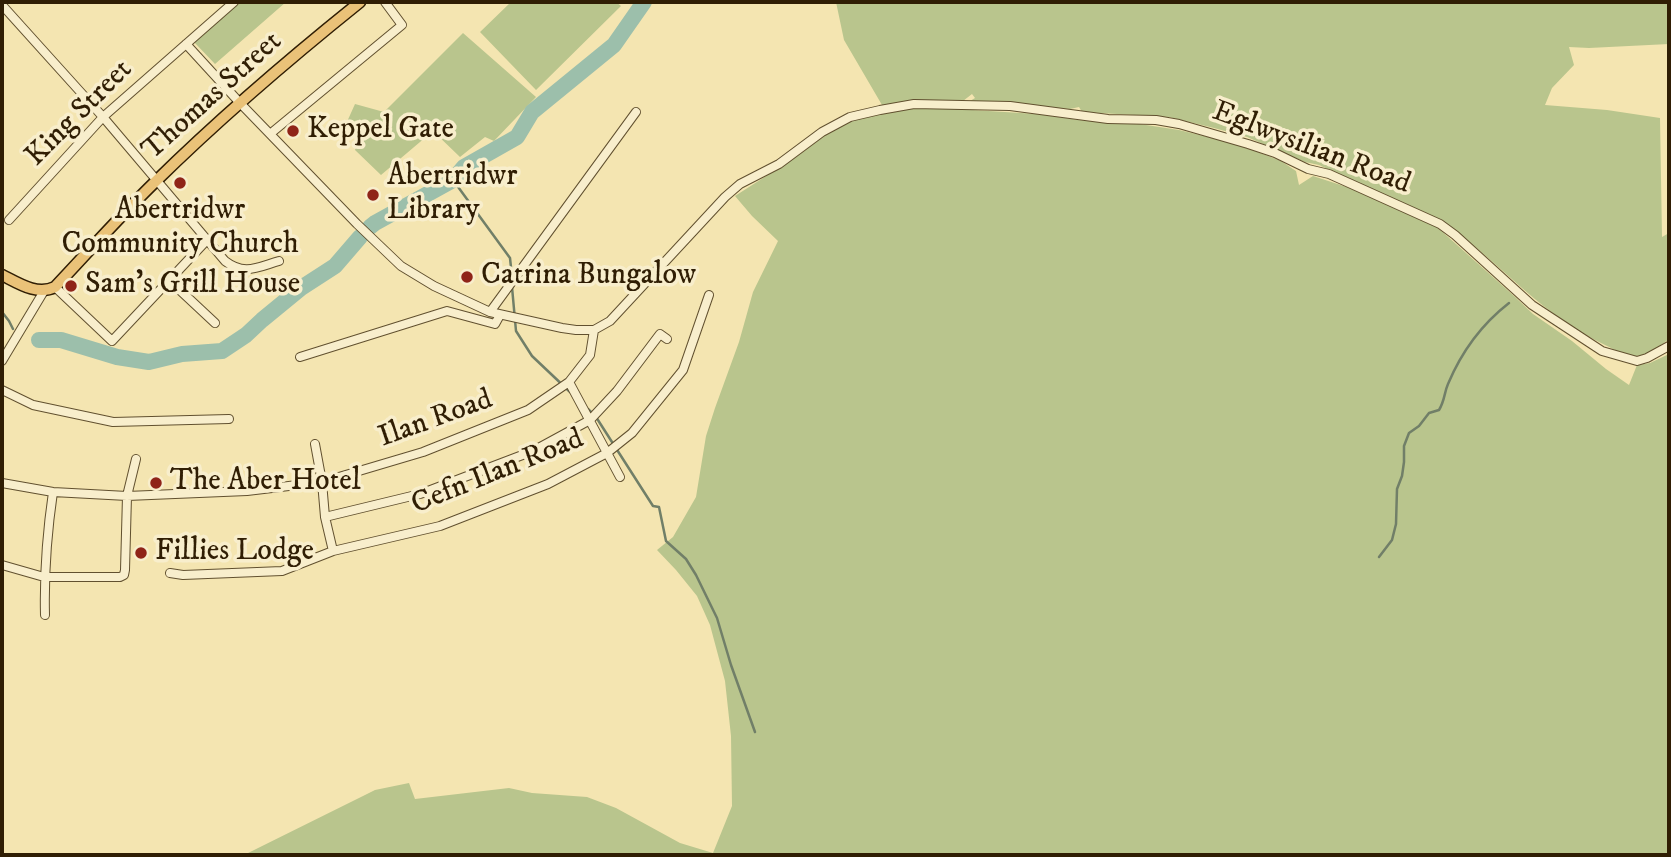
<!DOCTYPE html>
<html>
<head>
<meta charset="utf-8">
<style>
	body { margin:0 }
	#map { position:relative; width:1671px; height:857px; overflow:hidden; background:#f4e5b1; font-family:"IM FELL DW Pica",serif }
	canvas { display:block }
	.frame { position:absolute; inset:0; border:4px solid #301e04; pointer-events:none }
</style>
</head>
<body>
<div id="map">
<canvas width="1671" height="857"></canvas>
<div class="frame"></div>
</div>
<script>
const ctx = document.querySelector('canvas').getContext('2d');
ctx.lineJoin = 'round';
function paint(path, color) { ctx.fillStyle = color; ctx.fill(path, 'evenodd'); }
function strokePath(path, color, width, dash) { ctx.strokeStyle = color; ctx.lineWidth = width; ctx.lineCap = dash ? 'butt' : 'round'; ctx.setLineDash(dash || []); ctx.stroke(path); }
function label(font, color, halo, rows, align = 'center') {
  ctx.font = font + ' "IM FELL DW Pica",serif'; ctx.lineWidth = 7; ctx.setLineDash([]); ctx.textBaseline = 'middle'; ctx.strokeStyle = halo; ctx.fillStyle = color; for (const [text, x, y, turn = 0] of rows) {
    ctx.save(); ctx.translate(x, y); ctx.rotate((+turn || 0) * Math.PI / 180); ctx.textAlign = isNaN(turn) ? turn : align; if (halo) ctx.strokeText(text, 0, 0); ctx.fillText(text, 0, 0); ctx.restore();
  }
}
const green = new Path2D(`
	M 241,2 L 286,2 L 215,64 L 194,42 Z
	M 511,2 L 616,2 L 621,6 L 536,90 L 480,32 Z
	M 836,2 L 1669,2 L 1669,44 L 1589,48 L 1569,47 L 1574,65 L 1552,88 L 1545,105 L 1607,110 L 1660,118 L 1662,237 L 1669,233 L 1669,339 C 1660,346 1648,356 1636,356 C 1626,356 1613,349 1605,345 C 1543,316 1504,267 1450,227 L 1319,165 L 1305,162 L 1247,137 L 1214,128 L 1169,117 L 1082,112 L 1079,107 L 1070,109 L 970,101 L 975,98 L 972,94 L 963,101 L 913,101 L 882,105 L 844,40 Z
	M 463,33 L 536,97 L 494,141 L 485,137 L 460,157 L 433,131 L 381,175 L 355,150 L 358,138 L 353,134 L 354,129 L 346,124 L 355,104 L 384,112 Z
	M 924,107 L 1037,114 L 1079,120 L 1133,123 L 1179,130 L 1237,144 L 1281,161 L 1296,171 L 1299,185 L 1313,176 L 1356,190 L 1437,227 L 1513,295 L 1533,314 L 1572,341 L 1606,369 L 1629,385 L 1637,365 L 1650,363 L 1669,354 L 1669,855 L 244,855 L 363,796 L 375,790 L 409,783 L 415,799 L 509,788 L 532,793 L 587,797 L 616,808 L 680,843 L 713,853 L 732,806 L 731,736 L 725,681 L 710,625 L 697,596 L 676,570 L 657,550 L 673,537 L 696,497 L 706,436 L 715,408 L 739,342 L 753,292 L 778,241 L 752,216 L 735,196 L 799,155 L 824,136 L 852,120 L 878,114 Z`);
const stream = new Path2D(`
	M 453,180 L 510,258 L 512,277
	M 512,287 L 516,331 L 532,356 L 570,392
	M 2,312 L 9,321 L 13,329
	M 588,409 L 596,417 L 653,506 L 659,507 L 666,541 L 686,559 L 696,575 L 717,618 L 731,665 L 755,732
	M 1379,557 L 1392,540 L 1396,524 L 1397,489 L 1402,476 L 1404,462 L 1404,446 L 1409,433 L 1419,426 L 1429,413 L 1439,410 C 1445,400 1444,393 1448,384 C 1461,353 1482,324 1509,303`);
const river = new Path2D(`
	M 370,227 L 375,223 L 453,180 L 464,167 L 517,137 L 532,112 L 614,45 L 644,2
	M 39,340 L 61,340 L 117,357 L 149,362 L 182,354 L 222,351 L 246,335 L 262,320 L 301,288 L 335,266 L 360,237`);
const minor = new Path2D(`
	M 2,5 L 103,117 L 225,261 C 244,276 258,267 279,261
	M 186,44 L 240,103 L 357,224 L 401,266 L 434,286 L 490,312 L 562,328 L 576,330 L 594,330
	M 270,134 L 402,25 L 385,2
	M 9,220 L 103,117 L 234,2
	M 169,280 L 215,323
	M 55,287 L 112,341 L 207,240
	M 490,312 L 636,112
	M 594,330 L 610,321 L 725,197 L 740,184 L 779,164 L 822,132 L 850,117 L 880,110 L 914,104 L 1010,106 L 1108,119 L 1156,120 L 1179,124 L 1248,144 L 1275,153 L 1308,169 L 1329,174 L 1440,224 L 1455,235 L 1532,305 L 1602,351 L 1637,361 L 1647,358 L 1669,346
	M 300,357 L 447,311 L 495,324 L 500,315
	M 2,361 L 44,291
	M 569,382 L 620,477
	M 2,390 L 33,405 L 113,422 L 229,419
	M 315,444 L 322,482 L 325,517 L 333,551
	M 2,483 L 53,492 L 127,496 L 247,491 L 322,482 L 423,452 L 528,410 L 569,382 L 590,355 L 594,330
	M 325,517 L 420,494 L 533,451 L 590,420 L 617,391 L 660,334 L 667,339
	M 2,565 L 44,577 L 120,577 L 124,575 L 125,570 L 127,496 L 136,459
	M 170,573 L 183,575 L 282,571 L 333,551 L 440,526 L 548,484 L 607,453 L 632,433 L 683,370 L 709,295
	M 45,615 C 44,573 47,533 53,492`);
const major = new Path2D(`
	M 2,275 C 18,283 37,296 55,287 C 88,252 120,216 155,182 C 220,118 289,59 360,2`);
const markers = [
	[293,131,7,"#8f2418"],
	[180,183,7,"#8f2418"],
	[373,195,7,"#8f2418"],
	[467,277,7,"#8f2418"],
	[71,286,7,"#8f2418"],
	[156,483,7,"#8f2418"],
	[141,553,7,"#8f2418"]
];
const streetNames = [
	["Thomas Street",213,97,-42],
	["King Street",80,114,-45],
	["Eglwysilian Road",1311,149,21],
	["Ilan Road",436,420,-20],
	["Cefn Ilan Road",498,473,-22]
];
const poiNames = [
	["Keppel Gate",307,131],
	["Abertridwr",387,178],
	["Library",387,212],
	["Abertridwr",180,212,"center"],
	["Community Church",180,246,"center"],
	["Catrina Bungalow",481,277],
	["Sam's Grill House",85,286],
	["The Aber Hotel",170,483],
	["Fillies Lodge",155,553]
];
paint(green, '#b9c58d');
strokePath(stream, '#717f68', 2.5);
strokePath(river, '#9cbfab', 16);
strokePath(minor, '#61502f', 10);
strokePath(major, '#301e04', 13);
strokePath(minor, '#f8eecc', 8);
strokePath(major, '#eac278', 10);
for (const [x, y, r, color] of markers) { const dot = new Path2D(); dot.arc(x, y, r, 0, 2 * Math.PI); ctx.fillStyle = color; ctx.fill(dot); strokePath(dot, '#f8eecc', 2.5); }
label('30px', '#301e04', '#f8eecc', streetNames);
label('30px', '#301e04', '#f8eecc', poiNames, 'left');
</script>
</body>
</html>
